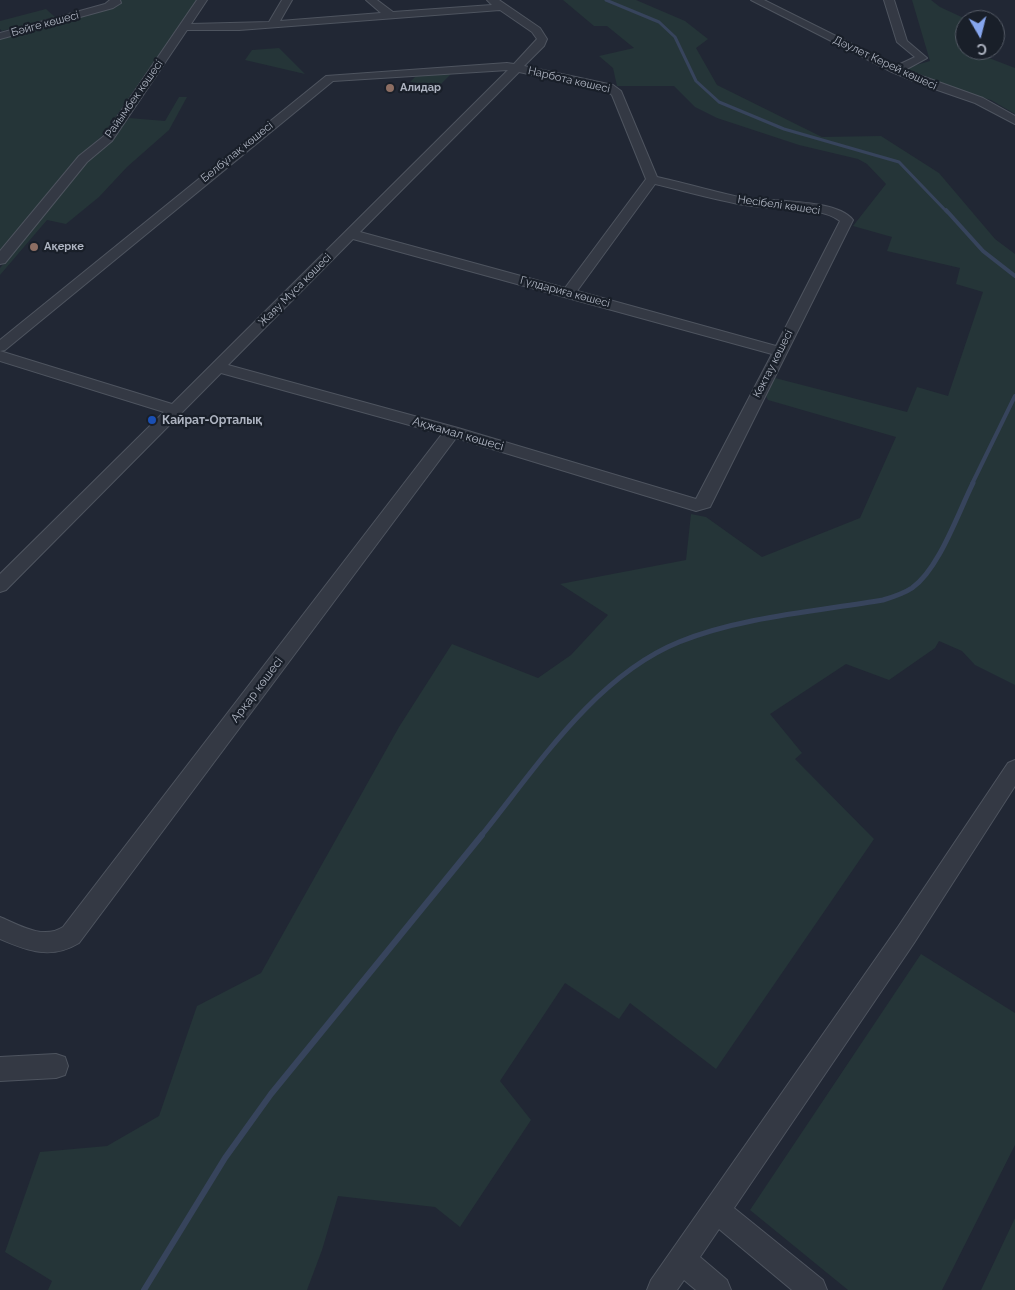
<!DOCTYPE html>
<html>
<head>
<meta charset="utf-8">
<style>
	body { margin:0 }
	#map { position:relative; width:1015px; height:1290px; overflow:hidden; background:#212734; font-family:Raleway,sans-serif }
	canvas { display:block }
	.north { position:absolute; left:955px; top:10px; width:50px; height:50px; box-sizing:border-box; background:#191f29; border:1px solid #555b66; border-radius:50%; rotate:172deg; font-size:14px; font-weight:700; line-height:20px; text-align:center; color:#aeb4c1 }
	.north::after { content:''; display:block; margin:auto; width:18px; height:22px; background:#86a6ee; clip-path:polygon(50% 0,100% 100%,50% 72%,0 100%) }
</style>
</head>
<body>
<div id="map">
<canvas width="1015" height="1290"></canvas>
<div class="north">С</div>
</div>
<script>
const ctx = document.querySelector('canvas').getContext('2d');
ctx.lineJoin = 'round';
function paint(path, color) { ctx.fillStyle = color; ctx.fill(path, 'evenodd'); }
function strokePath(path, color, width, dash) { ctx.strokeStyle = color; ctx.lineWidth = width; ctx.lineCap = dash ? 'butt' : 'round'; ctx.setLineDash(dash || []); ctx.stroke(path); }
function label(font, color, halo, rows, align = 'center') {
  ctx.font = font + ' Raleway,sans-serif'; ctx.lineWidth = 4.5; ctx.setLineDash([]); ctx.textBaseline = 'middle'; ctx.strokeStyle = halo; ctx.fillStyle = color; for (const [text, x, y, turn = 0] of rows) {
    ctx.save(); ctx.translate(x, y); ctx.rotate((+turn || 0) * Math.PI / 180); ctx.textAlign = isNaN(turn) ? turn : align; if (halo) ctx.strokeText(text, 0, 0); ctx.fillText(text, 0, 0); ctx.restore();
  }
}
const green = new Path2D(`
	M 120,0 L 197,0 L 103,135 L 73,162 L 0,252 L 0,39 L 114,7 Z
	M 563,0 L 636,0 L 685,21 L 708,39 L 696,48 L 717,85 L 822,137 L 881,136 L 939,173 L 995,239 L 1015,254 L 1015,685 L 975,665 L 962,651 L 939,641 L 935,648 L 889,680 L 846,664 L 770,714 L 802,753 L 795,759 L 874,839 L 716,1069 L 630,1003 L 619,1019 L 565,983 L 500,1081 L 531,1120 L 460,1227 L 435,1207 L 338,1196 L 322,1250 L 307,1290 L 48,1290 L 52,1281 L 5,1252 L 40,1152 L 107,1146 L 159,1116 L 197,1006 L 261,973 L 399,727 L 452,644 L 538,678 L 571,655 L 608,615 L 560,584 L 686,560 L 691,514 L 706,517 L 762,557 L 860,518 L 896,437 L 768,400 L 766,396 L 775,378 L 907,412 L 917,387 L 948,396 L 983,292 L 956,284 L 960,268 L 887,251 L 892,237 L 853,226 L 886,184 L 867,164 L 858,159 L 799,145 L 717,118 L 695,107 L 674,86 L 617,86 L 613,68 L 599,56 L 634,48 L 607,26 L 594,26 Z
	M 912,0 L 931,0 L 940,7 L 968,20 L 965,20 L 963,48 L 1015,68 L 1015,114 L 991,100 L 949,89 L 908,71 L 909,67 L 930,61 Z
	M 46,9 L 55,17 L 2,31 L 0,29 L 0,21 Z
	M 279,48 L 305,74 L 245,60 L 252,50 Z
	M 454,71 L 438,87 L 410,82 L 419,73 Z
	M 179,97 L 187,97 L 169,130 L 127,167 L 99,197 L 66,224 L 47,220 L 0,275 L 0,268 L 91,155 L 110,141 L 129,118 L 165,121 Z
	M 921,954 L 1015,1013 L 1015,1145 L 942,1290 L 848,1290 L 750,1210 Z
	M 1015,1218 L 1015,1290 L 981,1290 Z`);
const streamFar3 = new Path2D(`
	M 606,0 L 659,22 L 675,37 L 696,81 L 719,102 L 784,129 L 899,162 L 947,212`);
const streamFar2 = new Path2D(`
	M 946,210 L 983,251 L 1015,276
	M 972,484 L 1015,396`);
const streamFar1 = new Path2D(`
	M 481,836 C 536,768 595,676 679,642 C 740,617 818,611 883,600 C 893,597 903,594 912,588 C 939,569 958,513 973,483`);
const stream = new Path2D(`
	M 144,1290 L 225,1158 L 271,1094 L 482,835`);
const minor = new Path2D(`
	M 110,0 L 120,0 L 121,3 L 113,8 L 0,39 L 0,33 L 105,4 Z
	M 197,0 L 207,0 L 191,24 L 269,22 L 282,0 L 292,0 L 280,21 L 381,13 L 366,0 L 377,0 L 393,12 L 492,5 L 487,0 L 499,0 L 540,28 L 547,39 L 544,46 L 524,66 L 613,85 L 621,91 L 657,177 C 684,183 712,191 739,197 C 766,202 837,198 853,220 L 710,507 L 696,511 L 456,438 L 79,943 C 51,960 28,951 0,939 L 0,917 C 19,925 43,940 63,927 L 442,434 L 221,373 L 6,590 L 0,592 L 0,574 L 164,412 L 0,361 L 0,351 L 172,404 L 508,70 L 333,81 L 5,350 L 0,351 L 0,340 L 326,76 L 507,63 L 514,64 L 537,39 L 532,32 L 500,10 L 239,30 L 187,30 L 112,141 L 87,162 L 5,263 L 0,264 L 0,251 L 79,156 L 104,136 ZM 519,72 L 605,90 L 612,95 L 646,179 L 565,288 L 360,232 ZM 655,184 C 685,191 715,200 745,205 C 771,210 820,205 840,221 L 776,346 L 577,291 ZM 353,239 L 772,354 L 696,499 L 458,428 L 228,365 Z
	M 751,0 L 764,0 L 896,66 L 915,57 L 897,42 L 884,0 L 894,0 L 907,41 L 927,58 L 905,70 L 983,98 L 1015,116 L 1015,124 L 975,103 L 923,85 L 892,72 Z
	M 1015,760 L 1015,786 L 914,943 L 734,1208 L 823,1280 L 827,1290 L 792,1290 L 719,1229 L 700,1257 L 727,1280 L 731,1290 L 696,1290 L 684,1280 L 677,1290 L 647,1290 L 651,1280 L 898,927 L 1008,763 Z
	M 56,1054 L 65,1057 L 68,1066 L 65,1075 L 56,1078 L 0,1081 L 0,1057 Z`);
const markers = [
	[390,88,5,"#8d6e63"],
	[34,247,5,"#8d6e63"],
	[152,420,5,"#1a4fb4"]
];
const farStreetnames = [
	["Бәйге көшесі",45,24,-15],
	["Дәулет Керей көшесі",885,63,25],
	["Нарбота көшесі",569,80,13],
	["Райымбек көшесі",134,99,-55],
	["Белбұлақ көшесі",237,152,-39],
	["Несібелі көшесі",779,205,8],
	["Жаяу Мұса көшесі",295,290,-45],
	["Гүлдариға көшесі",565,292,15],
	["Көктау көшесі",773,364,-63]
];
const farPoinames = [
	["Алидар",400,88],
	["Ақерке",44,247]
];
const poiNames = [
	["Кайрат-Орталық",162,420]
];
const streetNames = [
	["Ақжамал көшесі",458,434,16],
	["Арқар көшесі",257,690,-53]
];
paint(green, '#253538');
strokePath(streamFar3, '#37445c', 3);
strokePath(streamFar2, '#37445c', 4);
strokePath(streamFar1, '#37445c', 5);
strokePath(stream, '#37445c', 6);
strokePath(minor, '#4e545f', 2);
paint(minor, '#343944');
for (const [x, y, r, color] of markers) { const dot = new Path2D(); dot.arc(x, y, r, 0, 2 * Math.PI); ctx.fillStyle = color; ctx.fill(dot); strokePath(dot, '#191f29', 2); }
label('11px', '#aeb4c1', '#191f29', farStreetnames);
label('bold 11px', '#aeb4c1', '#191f29', farPoinames, 'left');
label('bold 12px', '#aeb4c1', '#191f29', poiNames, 'left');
label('12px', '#aeb4c1', '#191f29', streetNames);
</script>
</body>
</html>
